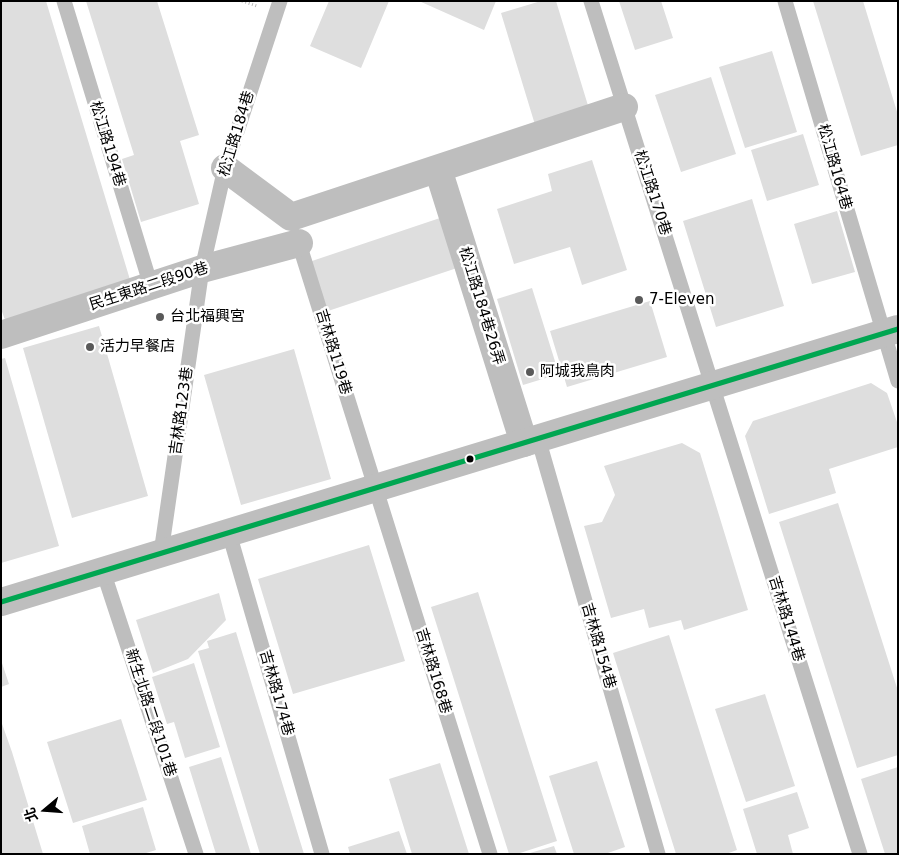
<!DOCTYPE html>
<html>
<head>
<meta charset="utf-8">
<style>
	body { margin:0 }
	#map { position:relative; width:899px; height:855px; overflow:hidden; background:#fff; font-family:"DejaVu Sans","Noto Sans TC",sans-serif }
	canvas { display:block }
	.frame { position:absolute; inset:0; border:2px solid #000; pointer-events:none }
	.north { position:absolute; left:20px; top:785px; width:50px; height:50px; -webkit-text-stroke:4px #fff; paint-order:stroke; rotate:252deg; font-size:14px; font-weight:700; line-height:20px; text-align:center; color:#000 }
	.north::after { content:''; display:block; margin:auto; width:18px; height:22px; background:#000; clip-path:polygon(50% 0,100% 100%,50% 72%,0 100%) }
</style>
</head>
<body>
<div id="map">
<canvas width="899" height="855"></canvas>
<div class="frame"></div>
<div class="north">北</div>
</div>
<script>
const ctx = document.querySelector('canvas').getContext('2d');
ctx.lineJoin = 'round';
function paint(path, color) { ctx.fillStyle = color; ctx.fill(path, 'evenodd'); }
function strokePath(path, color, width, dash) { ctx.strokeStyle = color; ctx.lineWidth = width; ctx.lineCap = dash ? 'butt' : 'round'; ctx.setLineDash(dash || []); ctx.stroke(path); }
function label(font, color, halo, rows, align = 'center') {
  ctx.font = font + ' "DejaVu Sans","Noto Sans TC",sans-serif'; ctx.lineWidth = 5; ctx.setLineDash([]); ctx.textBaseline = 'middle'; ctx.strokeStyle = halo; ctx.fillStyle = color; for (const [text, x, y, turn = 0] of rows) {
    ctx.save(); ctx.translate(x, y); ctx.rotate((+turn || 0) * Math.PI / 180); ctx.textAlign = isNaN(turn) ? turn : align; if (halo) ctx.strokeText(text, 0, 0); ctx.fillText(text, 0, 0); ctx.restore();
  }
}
const building = new Path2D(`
	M 1,1 L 46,1 L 131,283 L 5,320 L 1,309 Z
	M 86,1 L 157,1 L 199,135 L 180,141 L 199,204 L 141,222 L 122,159 L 134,155 Z
	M 329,1 L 389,1 L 361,68 L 310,46 Z
	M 419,1 L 496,1 L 484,30 Z
	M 541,1 L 556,1 L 590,112 L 536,128 L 501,13 Z
	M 619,1 L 661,1 L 673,38 L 635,50 Z
	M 813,1 L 863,1 L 898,115 L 898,145 L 861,156 Z
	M 772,51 L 797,132 L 745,148 L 719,67 Z
	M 711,77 L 736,154 L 681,172 L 655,95 Z
	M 803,134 L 819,185 L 767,201 L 751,150 Z
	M 592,160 L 627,270 L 582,285 L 570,247 L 514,264 L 497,209 L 552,191 L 548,174 Z
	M 752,199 L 784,306 L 716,327 L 683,221 Z
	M 837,211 L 855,272 L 812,284 L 794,224 Z
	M 440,218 L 457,268 L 325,312 L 309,262 Z
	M 532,288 L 559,374 L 523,385 L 497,299 Z
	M 650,301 L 667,357 L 567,387 L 550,331 Z
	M 99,326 L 148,496 L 72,518 L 23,348 Z
	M 294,349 L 331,479 L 241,505 L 204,375 Z
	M 5,358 L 59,546 L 1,563 L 1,359 Z
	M 871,383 L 887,393 L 898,425 L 898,447 L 829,469 L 836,493 L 769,514 L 745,436 L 753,421 Z
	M 682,443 L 700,453 L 748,610 L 684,630 L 681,620 L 649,628 L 644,609 L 611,618 L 584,526 L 602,522 L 615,495 L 604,466 Z
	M 838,503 L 898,691 L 898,755 L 857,768 L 779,522 Z
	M 369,545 L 405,661 L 293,694 L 258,579 Z
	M 478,592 L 557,841 L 517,854 L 509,854 L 431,607 Z
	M 219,593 L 226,620 L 188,659 L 153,673 L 136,620 Z
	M 236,632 L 252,685 L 304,854 L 260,854 L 198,651 L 209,648 L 207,641 Z
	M 669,635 L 737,850 L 726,854 L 676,854 L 613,653 Z
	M 1,660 L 9,684 L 1,687 Z
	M 194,663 L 220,747 L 185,758 L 174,722 L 167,724 L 152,677 Z
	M 765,694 L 795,786 L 746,802 L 715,709 Z
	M 121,719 L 147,800 L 73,823 L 47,742 Z
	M 1,721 L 12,752 L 43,854 L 1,854 Z
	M 221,757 L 251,854 L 216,854 L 189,767 Z
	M 597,761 L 625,847 L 605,854 L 574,854 L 549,776 Z
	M 440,763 L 456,813 L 469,854 L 412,854 L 389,779 Z
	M 898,767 L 898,854 L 885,854 L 861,779 Z
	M 797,792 L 809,828 L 788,835 L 793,854 L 757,854 L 743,809 Z
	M 143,807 L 156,850 L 143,854 L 90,854 L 82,826 Z
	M 399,831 L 407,854 L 350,854 L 348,847 Z
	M 554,846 L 557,854 L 530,854 L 530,853 Z`);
const path = new Path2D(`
	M 242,1 L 257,6`);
const service = new Path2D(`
	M 64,1 L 151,286
	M 591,1 L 860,854
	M 785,1 L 898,381
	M 297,237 L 490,854
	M 538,438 L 658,854
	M 229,533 L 322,854
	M 161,553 L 202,269 L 225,168 L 280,1
	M 103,571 L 196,854`);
const minor = new Path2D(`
	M 225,168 L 291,217 L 624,107
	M 438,169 L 524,443
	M 1,335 L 202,269 L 299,243`);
const tertiary = new Path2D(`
	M 1,602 L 898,329`);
const bus1 = new Path2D(`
	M 1,602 L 898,329`);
const markers = [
	[639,300,5,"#595959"],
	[160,317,5,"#595959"],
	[90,347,5,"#595959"],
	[530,372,5,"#595959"],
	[470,459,4.5,"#000"]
];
const streetNames = [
	["松江路184巷",237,134,-73],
	["松江路194巷",107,144,73],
	["松江路164巷",834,167,74],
	["松江路170巷",652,193,72],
	["民生東路二段90巷",149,287,-18],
	["松江路184巷26弄",481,306,73],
	["吉林路119巷",333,352,73],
	["吉林路123巷",182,411,-82],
	["吉林路144巷",786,619,73],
	["吉林路154巷",598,646,74],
	["吉林路168巷",433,671,73],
	["吉林路174巷",276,693,74],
	["新生北路二段101巷",150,713,72]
];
const poiNames = [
	["7-Eleven",649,300],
	["台北福興宮",170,317],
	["活力早餐店",100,347],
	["阿城我鳥肉",540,372]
];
paint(building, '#dedede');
strokePath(path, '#b9b9b9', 3, [1, 2.5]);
strokePath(service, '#bebebe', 15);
strokePath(minor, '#bebebe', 28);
strokePath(tertiary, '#bebebe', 28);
strokePath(bus1, '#00a651', 5);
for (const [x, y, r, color] of markers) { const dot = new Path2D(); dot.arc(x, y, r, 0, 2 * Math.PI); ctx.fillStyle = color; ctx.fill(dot); strokePath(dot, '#fff', 2); }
label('15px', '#000', '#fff', streetNames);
label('15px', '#000', '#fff', poiNames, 'left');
</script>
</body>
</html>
